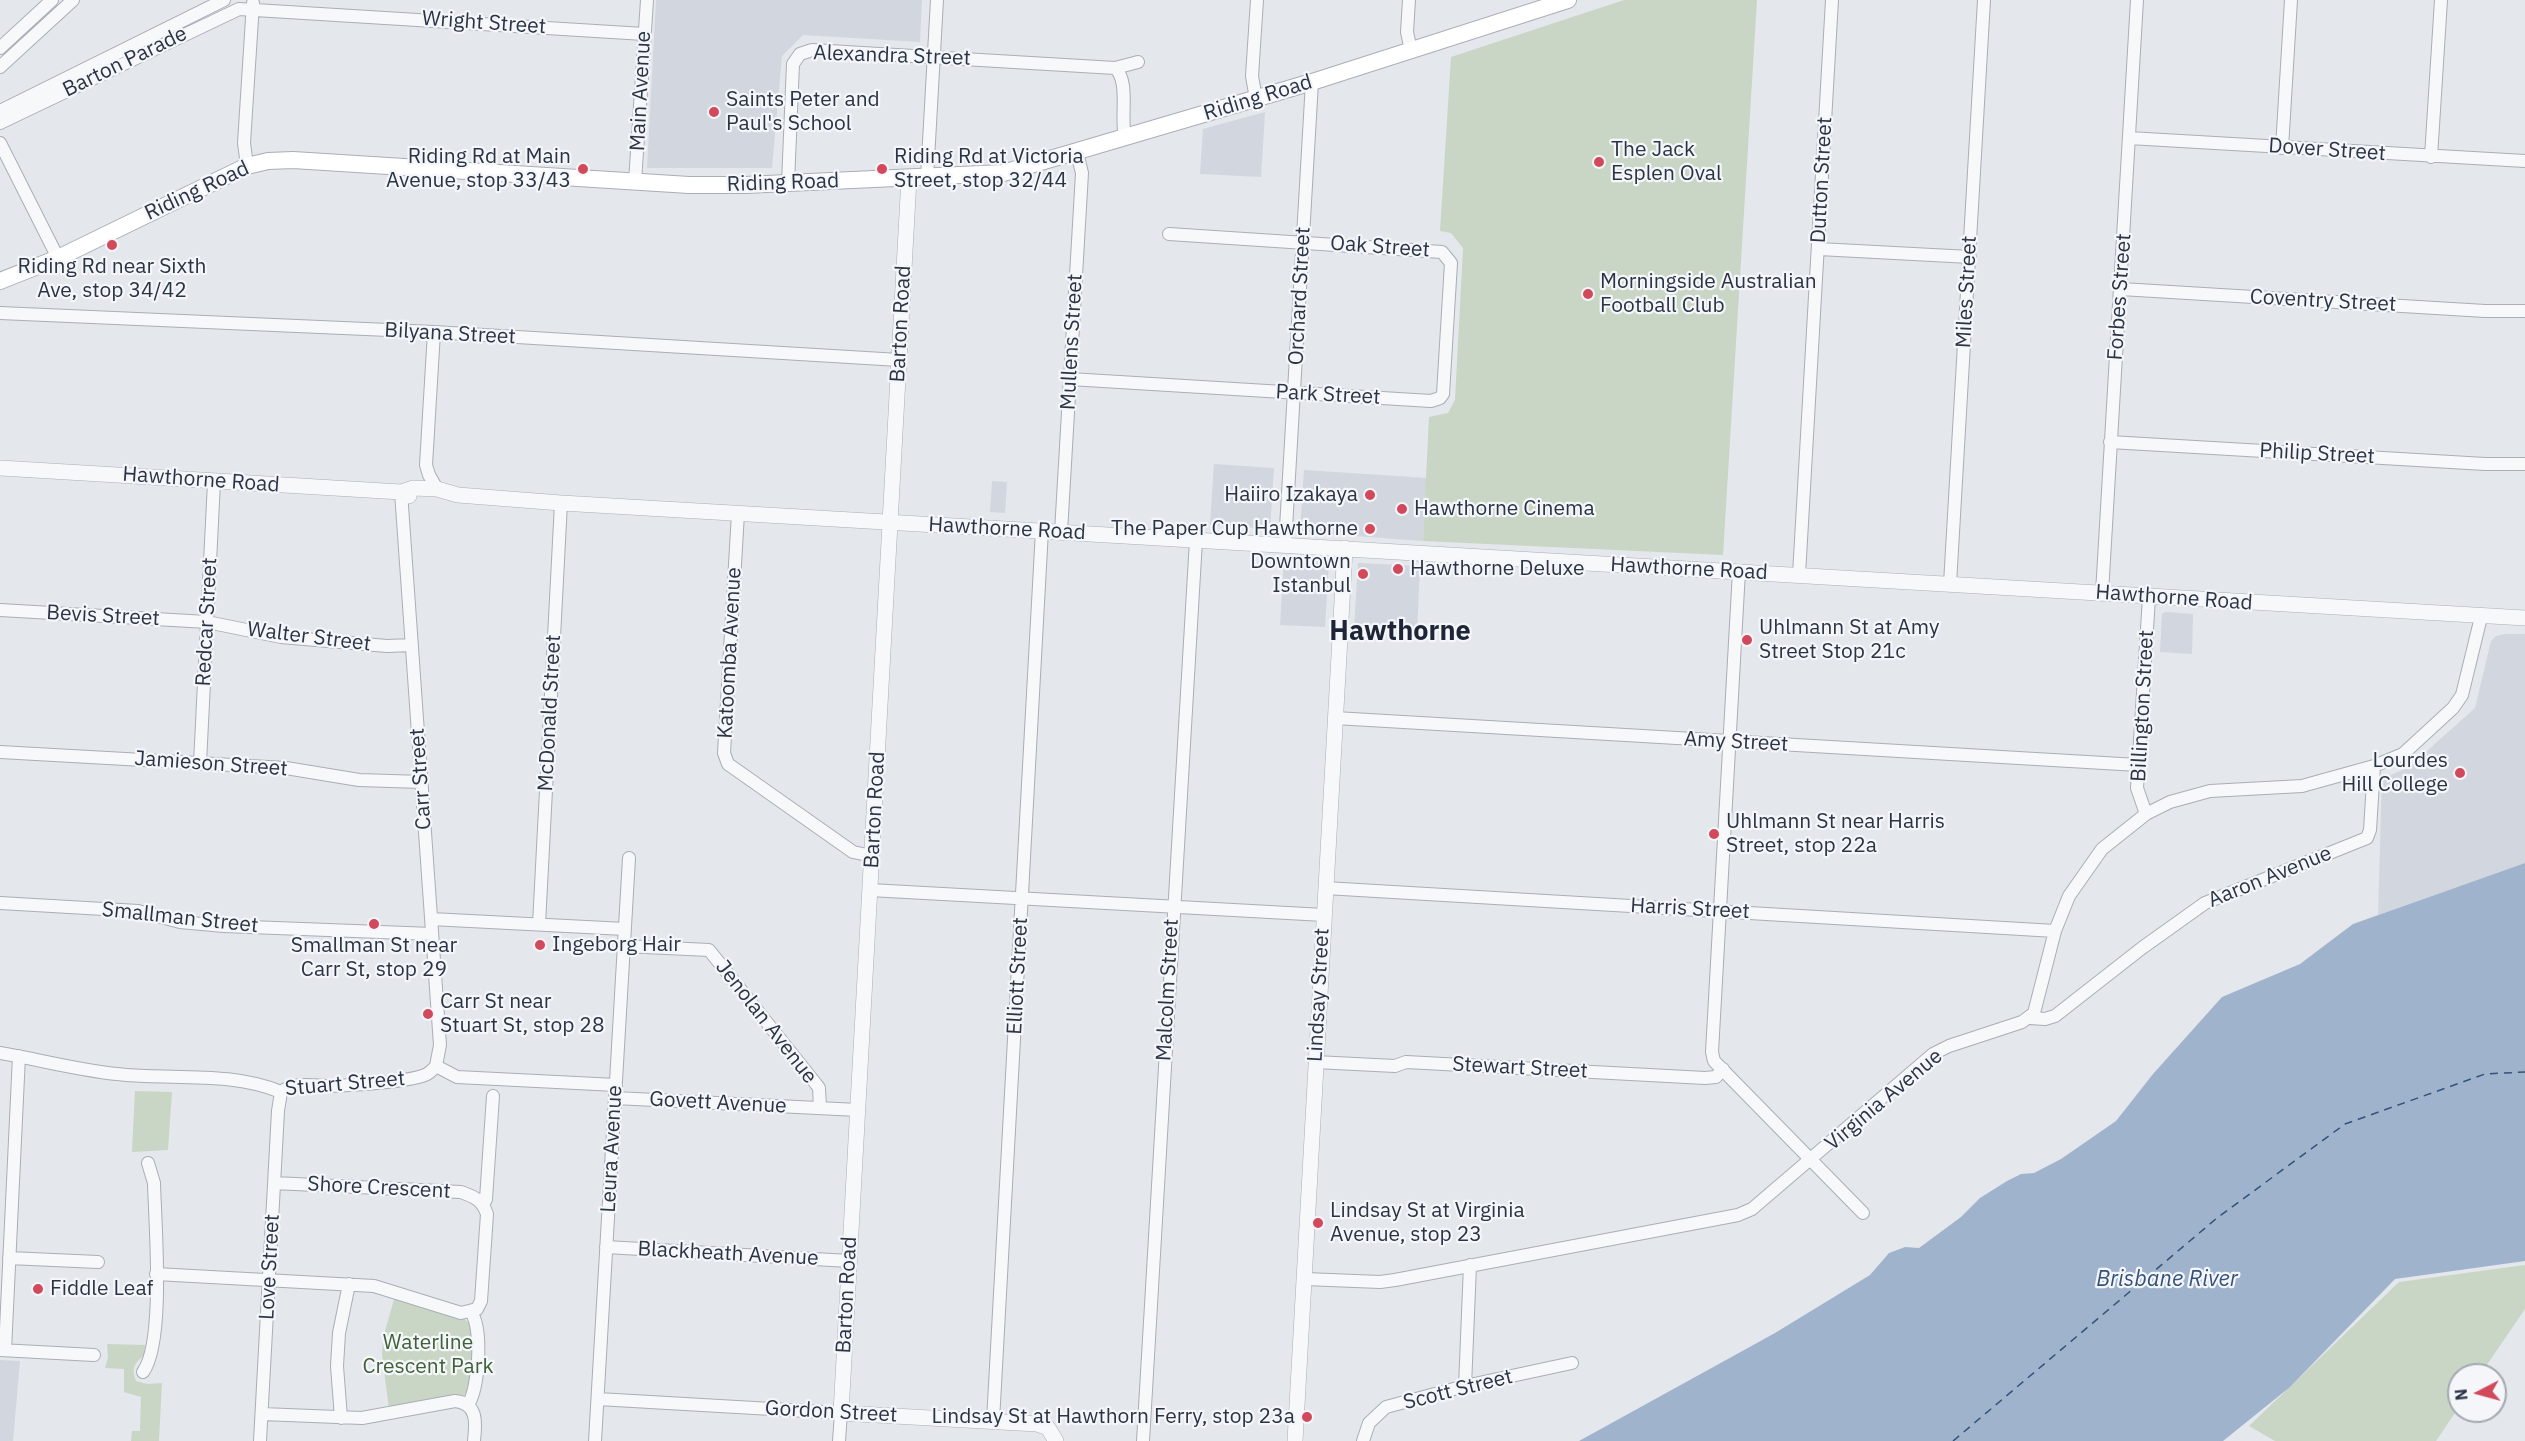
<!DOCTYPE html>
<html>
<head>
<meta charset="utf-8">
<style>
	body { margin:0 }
	#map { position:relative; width:2525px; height:1441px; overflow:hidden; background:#e4e7ec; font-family:"IBM Plex Sans",sans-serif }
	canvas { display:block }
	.north { position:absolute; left:2447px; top:1363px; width:60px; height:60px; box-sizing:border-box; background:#f4f6f9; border:2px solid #a4a8b1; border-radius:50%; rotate:264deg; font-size:16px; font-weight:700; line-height:24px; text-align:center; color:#2b3445 }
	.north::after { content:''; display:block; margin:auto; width:21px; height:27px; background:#d1495b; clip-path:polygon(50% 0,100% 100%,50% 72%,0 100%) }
</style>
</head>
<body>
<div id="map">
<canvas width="2525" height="1441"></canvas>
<div class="north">N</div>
</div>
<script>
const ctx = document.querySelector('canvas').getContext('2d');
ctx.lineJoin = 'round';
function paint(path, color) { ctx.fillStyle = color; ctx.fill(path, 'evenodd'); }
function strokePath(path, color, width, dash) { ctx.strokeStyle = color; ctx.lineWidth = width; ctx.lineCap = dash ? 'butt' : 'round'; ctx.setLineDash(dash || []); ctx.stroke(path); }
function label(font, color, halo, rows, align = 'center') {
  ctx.font = font + ' "IBM Plex Sans",sans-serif'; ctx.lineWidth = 4.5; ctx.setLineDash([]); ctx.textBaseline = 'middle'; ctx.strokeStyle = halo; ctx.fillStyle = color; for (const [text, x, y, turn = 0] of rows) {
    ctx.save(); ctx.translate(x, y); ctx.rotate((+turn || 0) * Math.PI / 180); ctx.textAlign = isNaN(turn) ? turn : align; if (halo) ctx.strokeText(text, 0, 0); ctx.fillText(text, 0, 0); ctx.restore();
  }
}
const built = new Path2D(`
	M 656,0 L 922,0 L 920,42 L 803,35 L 782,56 L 772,168 L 647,168 Z
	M 1265,112 L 1261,177 L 1200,174 L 1203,129 Z
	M 1214,464 L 1274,468 L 1270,529 L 1210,525 Z
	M 1304,470 L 1427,478 L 1423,541 L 1300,532 Z
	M 992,481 L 1007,482 L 1005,513 L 990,512 Z
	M 1284,560 L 1329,562 L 1325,627 L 1280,625 Z
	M 1358,563 L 1420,566 L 1417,632 L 1354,629 Z
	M 2166,612 L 2193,614 L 2192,654 L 2160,652 L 2162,614 Z
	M 2505,634 L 2525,634 L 2525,863 L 2378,915 L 2382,779 L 2409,767 L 2475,708 L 2491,641 L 2496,636 Z
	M 0,1360 L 20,1361 L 13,1441 L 0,1441 Z`);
const green = new Path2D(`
	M 1624,0 L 1757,0 L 1723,555 L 1423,541 L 1429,417 L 1448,413 L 1455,400 L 1463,248 L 1451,233 L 1440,231 L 1451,57 Z
	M 135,1091 L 172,1092 L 168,1150 L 132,1152 Z
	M 2525,1265 L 2525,1309 L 2480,1375 L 2459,1375 L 2459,1407 L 2436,1441 L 2275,1441 L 2249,1426 L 2399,1282 Z
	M 395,1296 L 463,1318 L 475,1328 L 472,1391 L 464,1395 L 389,1409 L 382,1355 L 383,1338 Z
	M 107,1344 L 145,1345 L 144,1355 C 134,1364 131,1368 136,1381 L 147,1384 L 162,1383 L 159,1441 L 131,1441 L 132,1431 L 140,1431 L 141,1397 L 124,1392 L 124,1369 L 105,1368 L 108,1357 Z`);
const water = new Path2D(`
	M 2525,863 L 2525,1261 L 2395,1279 L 2290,1387 L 2223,1441 L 1579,1441 L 1775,1333 L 1870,1275 L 1889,1253 L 1905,1247 L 1919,1248 L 1961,1217 L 1980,1198 L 2007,1181 L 2021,1174 L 2034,1173 L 2061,1159 L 2116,1121 L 2153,1074 L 2222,997 L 2300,964 L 2353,924 Z`);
const ferry = new Path2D(`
	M 1953,1441 L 2217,1218 L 2345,1124 L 2485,1074 L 2525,1072`);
const minor = new Path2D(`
	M 1409,0 L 1407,32 L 1411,51
	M 0,48 L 52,0
	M 0,67 L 73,0
	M 1115,68 L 1138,62
	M 1256,99 L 1252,76 L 1257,0
	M 0,111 L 224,0
	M 0,123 L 239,9 L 644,34
	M 2129,138 L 2525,161
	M 0,143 L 58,258
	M 2282,148 L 2291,0
	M 2431,157 L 2441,0
	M 247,166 L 244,143 L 253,3
	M 927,177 L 937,0
	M 635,182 L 647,0
	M 788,183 L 793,64 L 800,54 L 812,50 L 1115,68 C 1130,81 1120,117 1125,138
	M 1819,249 L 1970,257
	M 2121,289 L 2485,311 L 2525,311
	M 0,313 L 434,332 L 899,360
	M 434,332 L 426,465 L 429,475 L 437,489
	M 1070,379 L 1431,401 L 1440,398 L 1443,394 L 1451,263 L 1442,252 L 1169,234
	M 2110,442 L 2485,464 L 2525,464
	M 738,513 L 724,753 L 728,764 L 853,852 L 872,856
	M 1061,532 L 1082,173 L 1077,153
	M 1285,545 L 1312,82
	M 1739,571 L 1712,1052 L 1714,1061 L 1863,1213
	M 1799,575 L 1832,0
	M 1950,584 L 1984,0
	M 2102,593 L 2137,0
	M 0,610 L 207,622 L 281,637 L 387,646 L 412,645
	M 1335,718 L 2138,765
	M 0,752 L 286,768 L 359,780 L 422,782
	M 200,763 L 214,482
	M 2146,814 L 2137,788 L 2149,597
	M 1325,888 L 2055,931
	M 870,890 L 1324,915
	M 0,903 L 138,911 L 180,922 L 224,926 L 432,934
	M 431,919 L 625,929
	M 539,924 L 561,503
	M 624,946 L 709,950 L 816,1084 L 819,1088 L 820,1108
	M 2030,1018 L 2045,1019 L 2055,1016 L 2142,948 L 2205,903 L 2367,838 L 2370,830 L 2374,766
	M 0,1053 C 42,1060 84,1072 127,1075 C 177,1079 234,1072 281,1092 C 295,1081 314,1086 331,1086 C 353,1085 407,1082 425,1075 C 430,1073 433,1069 436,1066 L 440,1045 L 401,492
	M 1315,1062 L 1395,1066 L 1406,1062 L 1705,1078 L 1716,1077 L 1723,1069
	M 436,1066 L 457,1077 L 616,1085
	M 615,1098 L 858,1110
	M 484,1203 L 486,1199 L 493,1096
	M 606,1247 L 849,1261
	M 9,1258 L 98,1262
	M 156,1274 L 374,1286 L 461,1313 L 477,1309 L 481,1301 L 487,1214 C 482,1200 475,1197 461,1192 L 274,1183
	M 1305,1279 L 1380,1282 L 1395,1280 L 1738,1215 L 1752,1209 L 1933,1054 L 1949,1046 L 2022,1022 L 2034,1013 L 2055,931 L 2069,896 L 2102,849 L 2146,814 L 2170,802 L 2210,791 L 2302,786 L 2374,766 L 2403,754 L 2453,708 L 2462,695 L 2481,617
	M 0,1350 L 94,1355
	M 5,1350 L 19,1056
	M 143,1372 C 165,1342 155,1224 154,1183 L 148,1163
	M 1465,1386 L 1470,1265
	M 598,1399 L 841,1413 L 839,1441
	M 468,1405 C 479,1387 483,1329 471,1312
	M 262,1414 L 362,1418 L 455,1401 C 478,1403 476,1423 474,1441
	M 341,1418 L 337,1366 L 339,1333 L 349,1284
	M 993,1421 L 1042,530
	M 260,1441 L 278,1111 L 281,1092
	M 595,1441 L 629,858
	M 1143,1441 L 1196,540
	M 1363,1441 L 1369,1423 L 1386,1407 L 1465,1386 L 1572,1363`);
const tertiary = new Path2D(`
	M 909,178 L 841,1413 L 1037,1424 L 1048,1428 L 1056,1441
	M 0,468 L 401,492 L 409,496
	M 401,492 L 413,488 L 437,489 L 458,495 L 561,503 L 2525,618
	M 1295,1441 L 1345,548`);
const secondary = new Path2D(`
	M 0,281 L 58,258 L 247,166 L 268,161 L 293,160 L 689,185 L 745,185 L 1003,173 L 1312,82 L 1568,0`);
const markers = [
	[714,112,6,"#d1495b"],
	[1599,162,6,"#d1495b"],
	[583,169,6,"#d1495b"],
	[882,169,6,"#d1495b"],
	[112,245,6,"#d1495b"],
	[1588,294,6,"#d1495b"],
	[1370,495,6,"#d1495b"],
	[1402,509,6,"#d1495b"],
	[1370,529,6,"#d1495b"],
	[1398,569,6,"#d1495b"],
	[1363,574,6,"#d1495b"],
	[1747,640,6,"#d1495b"],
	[2460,773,6,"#d1495b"],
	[1714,834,6,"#d1495b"],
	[374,924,6,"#d1495b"],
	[540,945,6,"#d1495b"],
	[428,1014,6,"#d1495b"],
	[1318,1223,6,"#d1495b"],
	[38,1289,6,"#d1495b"],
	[1307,1417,6,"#d1495b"]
];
const streetNames = [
	["Wright Street",484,23,4],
	["Alexandra Street",892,56,2],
	["Barton Parade",125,62,-26],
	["Main Avenue",641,91,-87],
	["Riding Road",1258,98,-17],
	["Dover Street",2327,150,4],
	["Dutton Street",1822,180,-87],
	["Riding Road",783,183,-2],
	["Riding Road",197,191,-25],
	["Oak Street",1380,247,4],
	["Miles Street",1967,292,-87],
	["Orchard Street",1300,296,-87],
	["Forbes Street",2120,297,-86],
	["Coventry Street",2323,301,3],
	["Barton Road",901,324,-87],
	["Bilyana Street",450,334,3],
	["Mullens Street",1072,342,-87],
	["Park Street",1328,395,3],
	["Philip Street",2317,454,3],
	["Hawthorne Road",201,480,4],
	["Hawthorne Road",1007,529,3],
	["Hawthorne Road",1689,569,3],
	["Hawthorne Road",2174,598,4],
	["Bevis Street",103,616,3],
	["Redcar Street",207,622,-87],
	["Walter Street",309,637,7],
	["Katoomba Avenue",730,653,-87],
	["Billington Street",2143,706,-87],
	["McDonald Street",550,713,-87],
	["Amy Street",1736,742,3],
	["Jamieson Street",211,764,4],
	["Carr Street",421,779,-94],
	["Barton Road",875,810,-87],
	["Aaron Avenue",2270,877,-22],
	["Harris Street",1690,909,3],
	["Smallman Street",180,918,6],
	["Elliott Street",1018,976,-87],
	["Malcolm Street",1168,990,-87],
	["Lindsay Street",1319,995,-87],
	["Jenolan Avenue",766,1022,52],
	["Stewart Street",1520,1068,3],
	["Stuart Street",345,1084,-5],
	["Virginia Avenue",1884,1100,-40],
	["Govett Avenue",718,1103,3],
	["Leura Avenue",612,1149,-87],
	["Shore Crescent",379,1188,3],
	["Blackheath Avenue",728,1254,3],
	["Love Street",270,1267,-87],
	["Barton Road",847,1295,-87],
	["Scott Street",1458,1390,-14],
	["Gordon Street",831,1412,3]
];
const poiNames = [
	["Saints Peter and",726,100],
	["Paul's School",726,124],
	["The Jack",1611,150],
	["Esplen Oval",1611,174],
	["Riding Rd at Main",571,157,"right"],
	["Avenue, stop 33/43",571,181,"right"],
	["Riding Rd at Victoria",894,157],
	["Street, stop 32/44",894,181],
	["Riding Rd near Sixth",112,267,"center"],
	["Ave, stop 34/42",112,291,"center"],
	["Morningside Australian",1600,282],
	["Football Club",1600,306],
	["Haiiro Izakaya",1358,495,"right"],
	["Hawthorne Cinema",1414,509],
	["The Paper Cup Hawthorne",1358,529,"right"],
	["Downtown",1351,562,"right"],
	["Istanbul",1351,586,"right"],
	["Hawthorne Deluxe",1410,569],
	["Uhlmann St at Amy",1759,628],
	["Street Stop 21c",1759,652],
	["Lourdes",2448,761,"right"],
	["Hill College",2448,785,"right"],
	["Uhlmann St near Harris",1726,822],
	["Street, stop 22a",1726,846],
	["Ingeborg Hair",552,945],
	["Smallman St near",374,946,"center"],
	["Carr St, stop 29",374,970,"center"],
	["Carr St near",440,1002],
	["Stuart St, stop 28",440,1026],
	["Lindsay St at Virginia",1330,1211],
	["Avenue, stop 23",1330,1235],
	["Fiddle Leaf",50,1289],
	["Lindsay St at Hawthorn Ferry, stop 23a",1295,1417,"right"]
];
const parkNames = [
	["Waterline",428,1343],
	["Crescent Park",428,1367]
];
const waterNames = [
	["Brisbane River",2167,1280]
];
const districtNames = [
	["Hawthorne",1400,632]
];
paint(built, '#d2d6de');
paint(green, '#c9d6c5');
paint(water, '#9fb4cc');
strokePath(ferry, '#34527a', 1.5, [8, 6]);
strokePath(minor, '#a9aeb7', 14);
strokePath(tertiary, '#a9aeb7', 16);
strokePath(secondary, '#a9aeb7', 18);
strokePath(minor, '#f7f8fa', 12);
strokePath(tertiary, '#f7f8fa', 15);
strokePath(secondary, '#fff', 16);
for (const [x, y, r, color] of markers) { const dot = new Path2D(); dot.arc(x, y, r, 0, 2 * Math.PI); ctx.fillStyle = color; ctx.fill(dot); strokePath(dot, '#f4f6f9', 2); }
label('21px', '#2b3445', '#f4f6f9', streetNames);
label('21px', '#2b3445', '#f4f6f9', poiNames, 'left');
label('21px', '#3f6138', '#f4f6f9', parkNames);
label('italic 22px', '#34527a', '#f4f6f9', waterNames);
label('bold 27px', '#1d2536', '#f4f6f9', districtNames);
</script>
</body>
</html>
